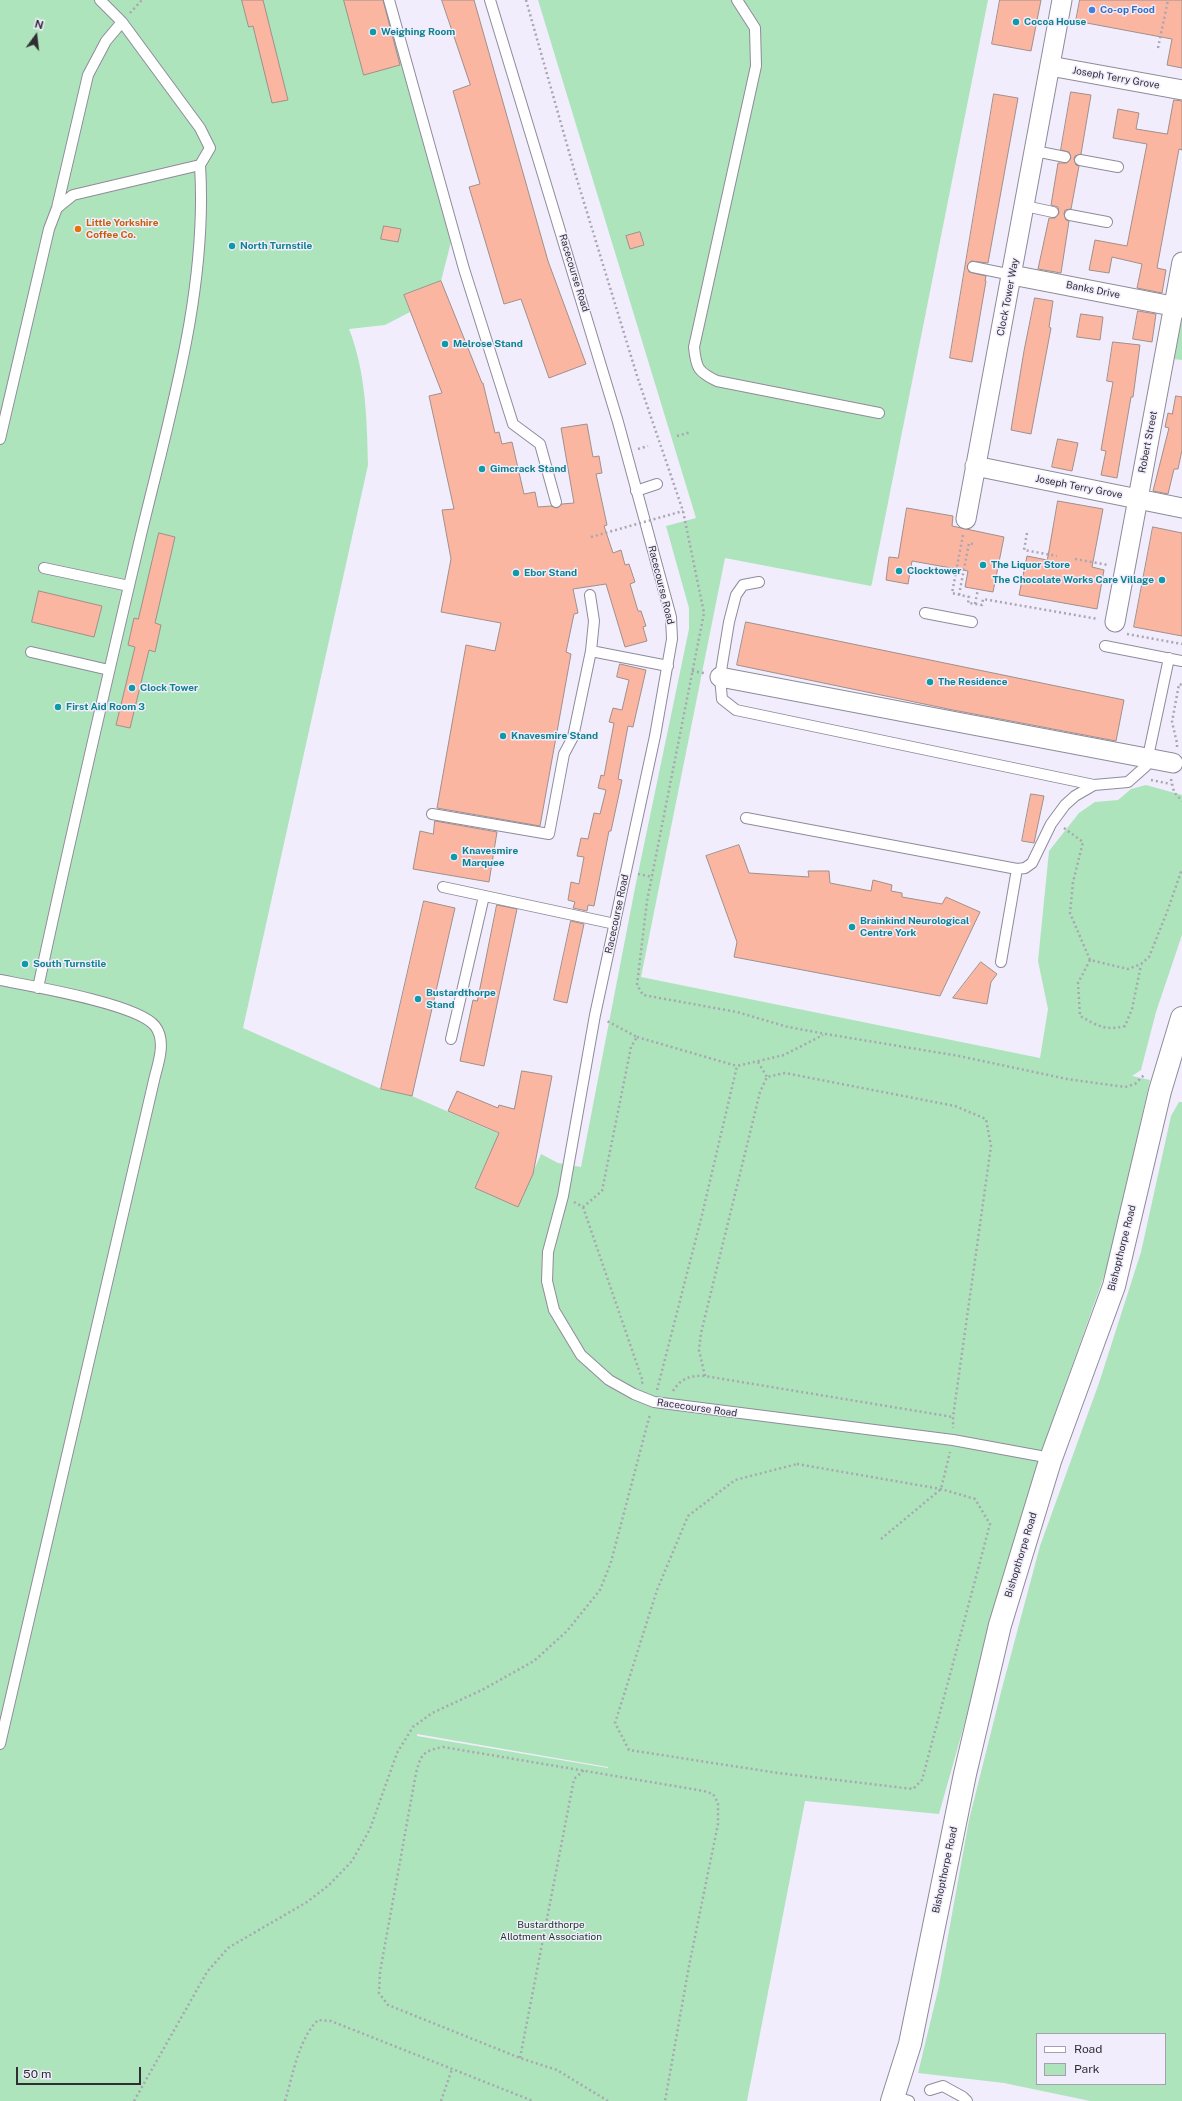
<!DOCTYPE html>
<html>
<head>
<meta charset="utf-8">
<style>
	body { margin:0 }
	#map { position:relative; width:1182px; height:2101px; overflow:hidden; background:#f1edfd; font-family:"Public Sans",sans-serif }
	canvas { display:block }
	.legend { position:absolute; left:1036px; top:2033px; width:130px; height:52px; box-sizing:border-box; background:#f1edfd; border:1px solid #a4a1ad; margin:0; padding:5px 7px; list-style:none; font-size:12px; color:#302e34 }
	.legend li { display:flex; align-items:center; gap:8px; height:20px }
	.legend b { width:20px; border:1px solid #a4a1ad }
	.north { position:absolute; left:16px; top:16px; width:40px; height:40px; -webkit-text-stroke:3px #f1edfd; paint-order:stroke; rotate:15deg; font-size:11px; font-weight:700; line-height:16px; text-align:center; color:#302e34 }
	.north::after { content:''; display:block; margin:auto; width:14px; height:18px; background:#302e34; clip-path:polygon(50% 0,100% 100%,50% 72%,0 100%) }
	.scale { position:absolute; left:16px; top:2067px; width:125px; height:18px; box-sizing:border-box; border:2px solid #302e34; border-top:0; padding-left:5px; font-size:12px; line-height:14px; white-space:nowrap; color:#302e34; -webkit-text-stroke:3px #f1edfd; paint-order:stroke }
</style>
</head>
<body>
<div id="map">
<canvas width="1182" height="2101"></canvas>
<ul class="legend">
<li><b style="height:5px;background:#fff"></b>Road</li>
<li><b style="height:11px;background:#ade4bc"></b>Park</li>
</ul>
<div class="north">N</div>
<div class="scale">50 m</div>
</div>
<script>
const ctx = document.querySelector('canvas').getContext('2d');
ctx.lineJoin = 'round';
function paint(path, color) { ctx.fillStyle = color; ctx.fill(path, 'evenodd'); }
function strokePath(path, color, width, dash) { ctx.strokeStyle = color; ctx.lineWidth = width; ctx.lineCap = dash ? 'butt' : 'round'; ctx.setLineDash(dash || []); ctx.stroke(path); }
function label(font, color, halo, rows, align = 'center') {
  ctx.font = font + ' "Public Sans",sans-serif'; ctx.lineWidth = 3; ctx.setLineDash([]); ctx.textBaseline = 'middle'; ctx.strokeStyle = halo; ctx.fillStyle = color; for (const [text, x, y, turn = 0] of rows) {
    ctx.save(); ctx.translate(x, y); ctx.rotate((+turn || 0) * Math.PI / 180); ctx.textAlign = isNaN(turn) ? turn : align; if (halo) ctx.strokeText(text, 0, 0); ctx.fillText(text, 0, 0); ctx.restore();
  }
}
const green = new Path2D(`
	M 0,0 L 385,0 L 452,238 L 441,281 L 404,295 L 410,312 L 385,325 L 349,329 C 366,372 367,420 368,465 L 243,1028 L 381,1089 L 412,1096 L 513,1140 L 490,1153 L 475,1188 L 518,1207 L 541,1154 L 558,1163 L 581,1167 L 636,883 L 689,629 L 689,608 L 666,526 L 696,518 L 538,0 L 988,0 L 872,583 L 871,586 L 725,558 L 641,977 L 1040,1058 L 1048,1009 L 1038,961 L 1049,851 L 1079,813 L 1095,802 L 1118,800 L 1131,789 L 1146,785 L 1182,795 L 1182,935 L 1156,1012 L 1141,1070 L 1132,1076 L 1150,1080 L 1110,1259 L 1040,1456 L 939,1814 L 805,1801 L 747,2101 L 0,2101 ZM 417,1734 L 608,1767 L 608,1768 L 417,1736 Z
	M 1182,312 L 1182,360 L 1173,359 Z
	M 1179,1102 L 1182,1102 L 1182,2101 L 1090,2101 L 1004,2083 L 918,2073 L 939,1986 L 969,1820 L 1001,1692 L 1040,1546 L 1099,1383 L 1141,1252 L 1171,1116 ZM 1037,2034 L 1165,2034 L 1165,2084 L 1037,2084 Z`);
const building = new Path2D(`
	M 242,0 L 263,0 L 288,100 L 272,103 L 253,26 L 249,27 Z
	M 344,0 L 383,0 L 400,65 L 364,75 Z
	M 442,0 L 474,0 L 548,261 L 586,364 L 549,378 L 521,299 L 504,304 L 469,187 L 480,184 L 453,91 L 470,85 Z
	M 1000,0 L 1041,0 L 1031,51 L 992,44 Z
	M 1080,0 L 1182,0 L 1182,68 L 1167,65 L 1172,39 L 1076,21 Z
	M 1071,92 L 1091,95 L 1081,154 L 1075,156 L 1074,159 L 1076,165 L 1079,166 L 1071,209 L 1065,210 L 1064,214 L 1066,220 L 1069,221 L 1061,273 L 1038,269 L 1049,218 L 1055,218 L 1059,213 L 1058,207 L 1051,205 L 1058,163 L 1067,163 L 1071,158 L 1069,152 L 1061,150 Z
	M 994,94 L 1018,98 L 988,263 L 971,261 L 967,266 L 969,272 L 986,276 L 985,281 L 986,281 L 972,362 L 950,358 Z
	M 1174,100 L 1182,101 L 1182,150 L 1179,149 L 1157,268 L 1166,270 L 1162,293 L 1137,288 L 1142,264 L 1112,257 L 1109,273 L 1089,270 L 1095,240 L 1127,246 L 1147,144 L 1113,138 L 1118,109 L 1139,113 L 1136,129 L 1167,134 Z
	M 384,226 L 401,229 L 398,242 L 381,239 Z
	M 640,232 L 644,245 L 630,249 L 626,236 Z
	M 441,281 L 482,383 L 483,383 L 495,433 L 499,432 L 502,444 L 512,442 L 524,494 L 535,492 L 538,507 L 551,506 L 557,508 L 562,504 L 574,503 L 561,428 L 587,424 L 593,457 L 599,456 L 602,473 L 596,474 L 607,525 L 604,526 L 613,553 L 621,550 L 625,565 L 629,564 L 635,582 L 630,584 L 638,611 L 641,611 L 646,626 L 643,627 L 647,641 L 625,647 L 606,584 L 573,589 L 578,613 L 574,614 L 566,652 L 571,654 L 540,826 L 437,808 L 466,645 L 495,651 L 501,623 L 441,612 L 451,559 L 442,510 L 454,509 L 429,396 L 442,393 L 404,295 Z
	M 1035,298 L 1053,301 L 1049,327 L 1051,328 L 1031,434 L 1011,430 L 1024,351 Z
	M 1138,311 L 1156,314 L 1152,342 L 1133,339 Z
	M 1081,314 L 1103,317 L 1100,340 L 1077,337 Z
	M 1113,342 L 1140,345 L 1133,397 L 1131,397 L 1117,478 L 1101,475 L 1106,451 L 1101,450 L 1113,382 L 1107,381 Z
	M 1176,396 L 1182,397 L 1182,450 L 1178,469 L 1174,469 L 1168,494 L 1153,491 L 1169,428 L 1165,427 L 1168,413 L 1172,414 Z
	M 1058,439 L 1078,443 L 1072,471 L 1052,467 Z
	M 1058,501 L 1103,509 L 1092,567 L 1104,570 L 1097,609 L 1019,595 L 1027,556 L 1047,560 Z
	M 907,508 L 953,516 L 952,526 L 1004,537 L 993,592 L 965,587 L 968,571 L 912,561 L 908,584 L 886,580 L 889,557 L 898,558 Z
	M 1153,527 L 1182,533 L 1182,636 L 1134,627 Z
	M 159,533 L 175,537 L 155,623 L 161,625 L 155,652 L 149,650 L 130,728 L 116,725 L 135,647 L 128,645 L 134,618 L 138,619 Z
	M 39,591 L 102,606 L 94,637 L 32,622 Z
	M 746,622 L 1124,700 L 1116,741 L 953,710 L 737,665 Z
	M 620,664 L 646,670 L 633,727 L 628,726 L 618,779 L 622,780 L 611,831 L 609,831 L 594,906 L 588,905 L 587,911 L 573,908 L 575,902 L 568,900 L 571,882 L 579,884 L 584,857 L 577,856 L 581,838 L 588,839 L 594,813 L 600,814 L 606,790 L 598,788 L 601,775 L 604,776 L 614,723 L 609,722 L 613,708 L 622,710 L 629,680 L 617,677 Z
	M 1031,794 L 1044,796 L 1034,843 L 1022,841 Z
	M 435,821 L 497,832 L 489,882 L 413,869 L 420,831 L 433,834 Z
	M 739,845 L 749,873 L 809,877 L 808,871 L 829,871 L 830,883 L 871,891 L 873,880 L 892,885 L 891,891 L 902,893 L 902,897 L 942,904 L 946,897 L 980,912 L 940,996 L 734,957 L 737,942 L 706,856 Z
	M 424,901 L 455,908 L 412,1096 L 381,1089 Z
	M 497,905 L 517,909 L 484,1066 L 460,1061 L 473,1000 L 477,1001 Z
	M 571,921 L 584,924 L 567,1003 L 554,1000 Z
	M 981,962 L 997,974 L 991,982 L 987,1004 L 953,998 Z
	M 522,1071 L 552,1076 L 533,1174 L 518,1207 L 475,1188 L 499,1133 L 448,1111 L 457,1091 L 498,1108 L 499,1105 L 514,1109 Z`);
const path = new Path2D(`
	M 526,0 L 575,173 L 638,379 L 683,511 L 704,613 L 647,901 L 637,985 L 643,995 L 737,1012 L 788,1027 L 826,1034 L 959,1056 L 1067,1079 L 1125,1087 L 1135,1084 L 1144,1075
	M 130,13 L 142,0
	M 1158,48 L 1168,0
	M 677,436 L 691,432
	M 638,449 L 648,446
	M 1027,533 L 1024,550 L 1057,556
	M 963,535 L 952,593 L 969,597 L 968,603 L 982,605 L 983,599 L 1098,619
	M 1075,559 L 1108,565
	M 959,595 L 969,543 L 973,544
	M 975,604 L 978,589
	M 1127,634 L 1182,644
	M 692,671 L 704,673
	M 1177,747 L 1177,743 L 1172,722 L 1179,684 L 1182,685
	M 1171,779 L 1174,792 L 1182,801
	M 1151,780 L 1171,784
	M 1064,828 L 1083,842 L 1073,882 L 1070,913 L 1090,960 L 1128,969 L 1141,964 L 1149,957 L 1167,912 L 1182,869
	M 638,874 L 653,877
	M 1090,960 L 1078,983 L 1080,1016 C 1098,1026 1105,1031 1125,1026 L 1132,1009 L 1141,965
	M 637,1037 L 737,1066
	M 758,1062 L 767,1077
	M 574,1202 L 583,1207 L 602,1191 L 631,1047 L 637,1037 L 607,1021
	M 583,1207 L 643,1382 L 641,1384
	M 705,1376 L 699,1350 L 701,1333 L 760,1092 L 767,1077 L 785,1073 L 955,1106 L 986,1119 L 991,1146 L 953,1417 L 953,1428
	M 657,1390 L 702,1215 L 737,1066 L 784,1055 L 823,1035
	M 673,1391 C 681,1378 691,1375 705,1376 L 953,1417
	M 797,1464 L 941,1489 L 975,1499 L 990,1524 L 922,1780 L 913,1789 L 778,1773 L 629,1750 L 615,1723 L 657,1590 L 688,1516 L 735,1480 Z
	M 881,1539 L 941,1489 L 950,1452
	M 520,2058 L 574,1779 L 584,1770
	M 134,2101 L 207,1972 L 228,1948 L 307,1902 L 329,1885 L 352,1861 L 370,1829 L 397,1753 L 413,1727 L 432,1713 L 482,1690 L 534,1661 L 567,1631 L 600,1590 L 611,1562 L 650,1414
	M 285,2101 C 293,2075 298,2040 318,2020 L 331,2021 L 533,2101
	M 441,2101 L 452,2069
	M 608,2101 L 557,2070 L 520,2058 L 388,2005 L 379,1993 L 380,1972 L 416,1773 C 421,1754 423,1751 443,1747 L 704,1791 L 713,1794 L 718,1803 L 718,1824 L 689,1966 L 665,2101`);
const lane = new Path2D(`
	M 389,0 L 464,269 L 513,424 L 540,444 L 556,502
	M 490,0 L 618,422 L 671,617 L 672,639 L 655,736 L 595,1015 L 563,1196 L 548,1252 L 547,1281 L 554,1310 L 581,1355 L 609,1380 L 634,1394 L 654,1402 L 953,1440 L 1040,1456 L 1050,1461
	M 737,0 L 755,28 L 756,66 L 694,347 C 696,368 698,372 717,381 L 879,413
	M 1035,151 L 1065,157
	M 1080,160 L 1118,167
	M 1025,206 L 1053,212
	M 57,208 L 73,195 L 200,165 L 210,148 L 200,128 L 122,22
	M 1070,215 L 1107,222
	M 973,267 L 1012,275
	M 0,439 L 49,229 L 57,208 L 88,75 L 106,41 L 122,22 L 100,0
	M 636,491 L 657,484
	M 44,568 L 129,586
	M 759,582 L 743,585 L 736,595 L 729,622 L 720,677 L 722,699 L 736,710 L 1094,785
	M 925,613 L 972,622
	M 1105,646 L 1182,661
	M 591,651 L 668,666
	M 31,652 L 109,670
	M 432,814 L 549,834 L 564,754 L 573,737 L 591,651 L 594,621 L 590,595
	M 746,818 L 1017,869 L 1025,868 L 1032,863 L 1051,824 L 1065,805 L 1075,796 L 1094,785 L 1128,782 L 1146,766 L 1169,658
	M 443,887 L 615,924
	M 1001,962 L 1017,869
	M 0,980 C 31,986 138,1004 155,1026 C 166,1040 159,1061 155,1076 L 0,1744
	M 38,988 C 70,838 105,688 140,539 C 169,417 208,291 200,165
	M 451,1039 L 484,896
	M 930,2090 L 943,2086 L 963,2097 L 967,2101
	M 893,2096 L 909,2101`);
const street = new Path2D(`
	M 1050,66 L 1182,90
	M 1012,275 L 1182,308
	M 975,466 L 1182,508
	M 966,519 L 1062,0
	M 1115,622 L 1182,262
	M 720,677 L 1173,763`);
const secondary = new Path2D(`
	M 892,2101 L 910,2044 L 965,1774 L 1000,1625 L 1050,1461 L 1114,1286 L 1160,1091 L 1182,1018`);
const pathBridge = new Path2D(`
	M 591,537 L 683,511`);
const markers = [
	[1092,10,4,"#3f7fe0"],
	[1016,22,4,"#0f9aa8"],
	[373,32,4,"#0f9aa8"],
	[78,229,4,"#e8710a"],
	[232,246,4,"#0f9aa8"],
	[445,344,4,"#0f9aa8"],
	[482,469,4,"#0f9aa8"],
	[983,565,4,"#0f9aa8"],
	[899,571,4,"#0f9aa8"],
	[516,573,4,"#0f9aa8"],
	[1162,580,4,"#0f9aa8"],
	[930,682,4,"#0f9aa8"],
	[132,688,4,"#0f9aa8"],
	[58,707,4,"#0f9aa8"],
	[503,736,4,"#0f9aa8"],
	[454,857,4,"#0f9aa8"],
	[852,927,4,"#0f9aa8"],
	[25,964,4,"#0f9aa8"],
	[418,999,4,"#0f9aa8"]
];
const shopNames = [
	["Co-op Food",1100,10]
];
const cultureNames = [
	["Cocoa House",1024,22],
	["Weighing Room",381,32],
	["North Turnstile",240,246],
	["Melrose Stand",453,344],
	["Gimcrack Stand",490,469],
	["The Liquor Store",991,565],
	["Clocktower",907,571],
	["Ebor Stand",524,573],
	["The Chocolate Works Care Village",1154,580,"right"],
	["The Residence",938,682],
	["Clock Tower",140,688],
	["First Aid Room 3",66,707],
	["Knavesmire Stand",511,736],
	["Knavesmire",462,851],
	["Marquee",462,863],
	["Brainkind Neurological",860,921],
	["Centre York",860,933],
	["South Turnstile",33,964],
	["Bustardthorpe",426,993],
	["Stand",426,1005]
];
const streetNames = [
	["Joseph Terry Grove",1116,78,10],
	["Racecourse Road",574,273,73],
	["Banks Drive",1093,290,11],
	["Clock Tower Way",1008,297,-79],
	["Robert Street",1148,442,-79],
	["Joseph Terry Grove",1079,487,11],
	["Racecourse Road",661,585,76],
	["Racecourse Road",617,914,-78],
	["Bishopthorpe Road",1122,1248,-76],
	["Racecourse Road",697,1408,8],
	["Bishopthorpe Road",1021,1555,-73],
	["Bishopthorpe Road",945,1870,-78]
];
const foodNames = [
	["Little Yorkshire",86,223],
	["Coffee Co.",86,235]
];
const parkNames = [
	["Bustardthorpe",551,1925],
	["Allotment Association",551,1937]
];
paint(green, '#ade4bc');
paint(building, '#fbb6a2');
strokePath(building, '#a08f8b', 1);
strokePath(lane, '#8f8b9a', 12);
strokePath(street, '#8f8b9a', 21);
strokePath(secondary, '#8f8b9a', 24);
strokePath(path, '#a9a6b2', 2.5, [2, 3]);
strokePath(lane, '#fff', 10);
strokePath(street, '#fff', 19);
strokePath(secondary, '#fff', 22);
strokePath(pathBridge, '#a9a6b2', 2.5, [2, 3]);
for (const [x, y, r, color] of markers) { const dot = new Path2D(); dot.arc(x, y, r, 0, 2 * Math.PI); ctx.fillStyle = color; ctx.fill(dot); strokePath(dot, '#f1edfd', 1.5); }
label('bold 10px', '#366cbe', '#f1edfd', shopNames, 'left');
label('bold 10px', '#0d838f', '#f1edfd', cultureNames, 'left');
label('10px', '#302e34', '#f1edfd', streetNames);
label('bold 10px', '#c56008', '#f1edfd', foodNames, 'left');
label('10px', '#173822', '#f1edfd', parkNames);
</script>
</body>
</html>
